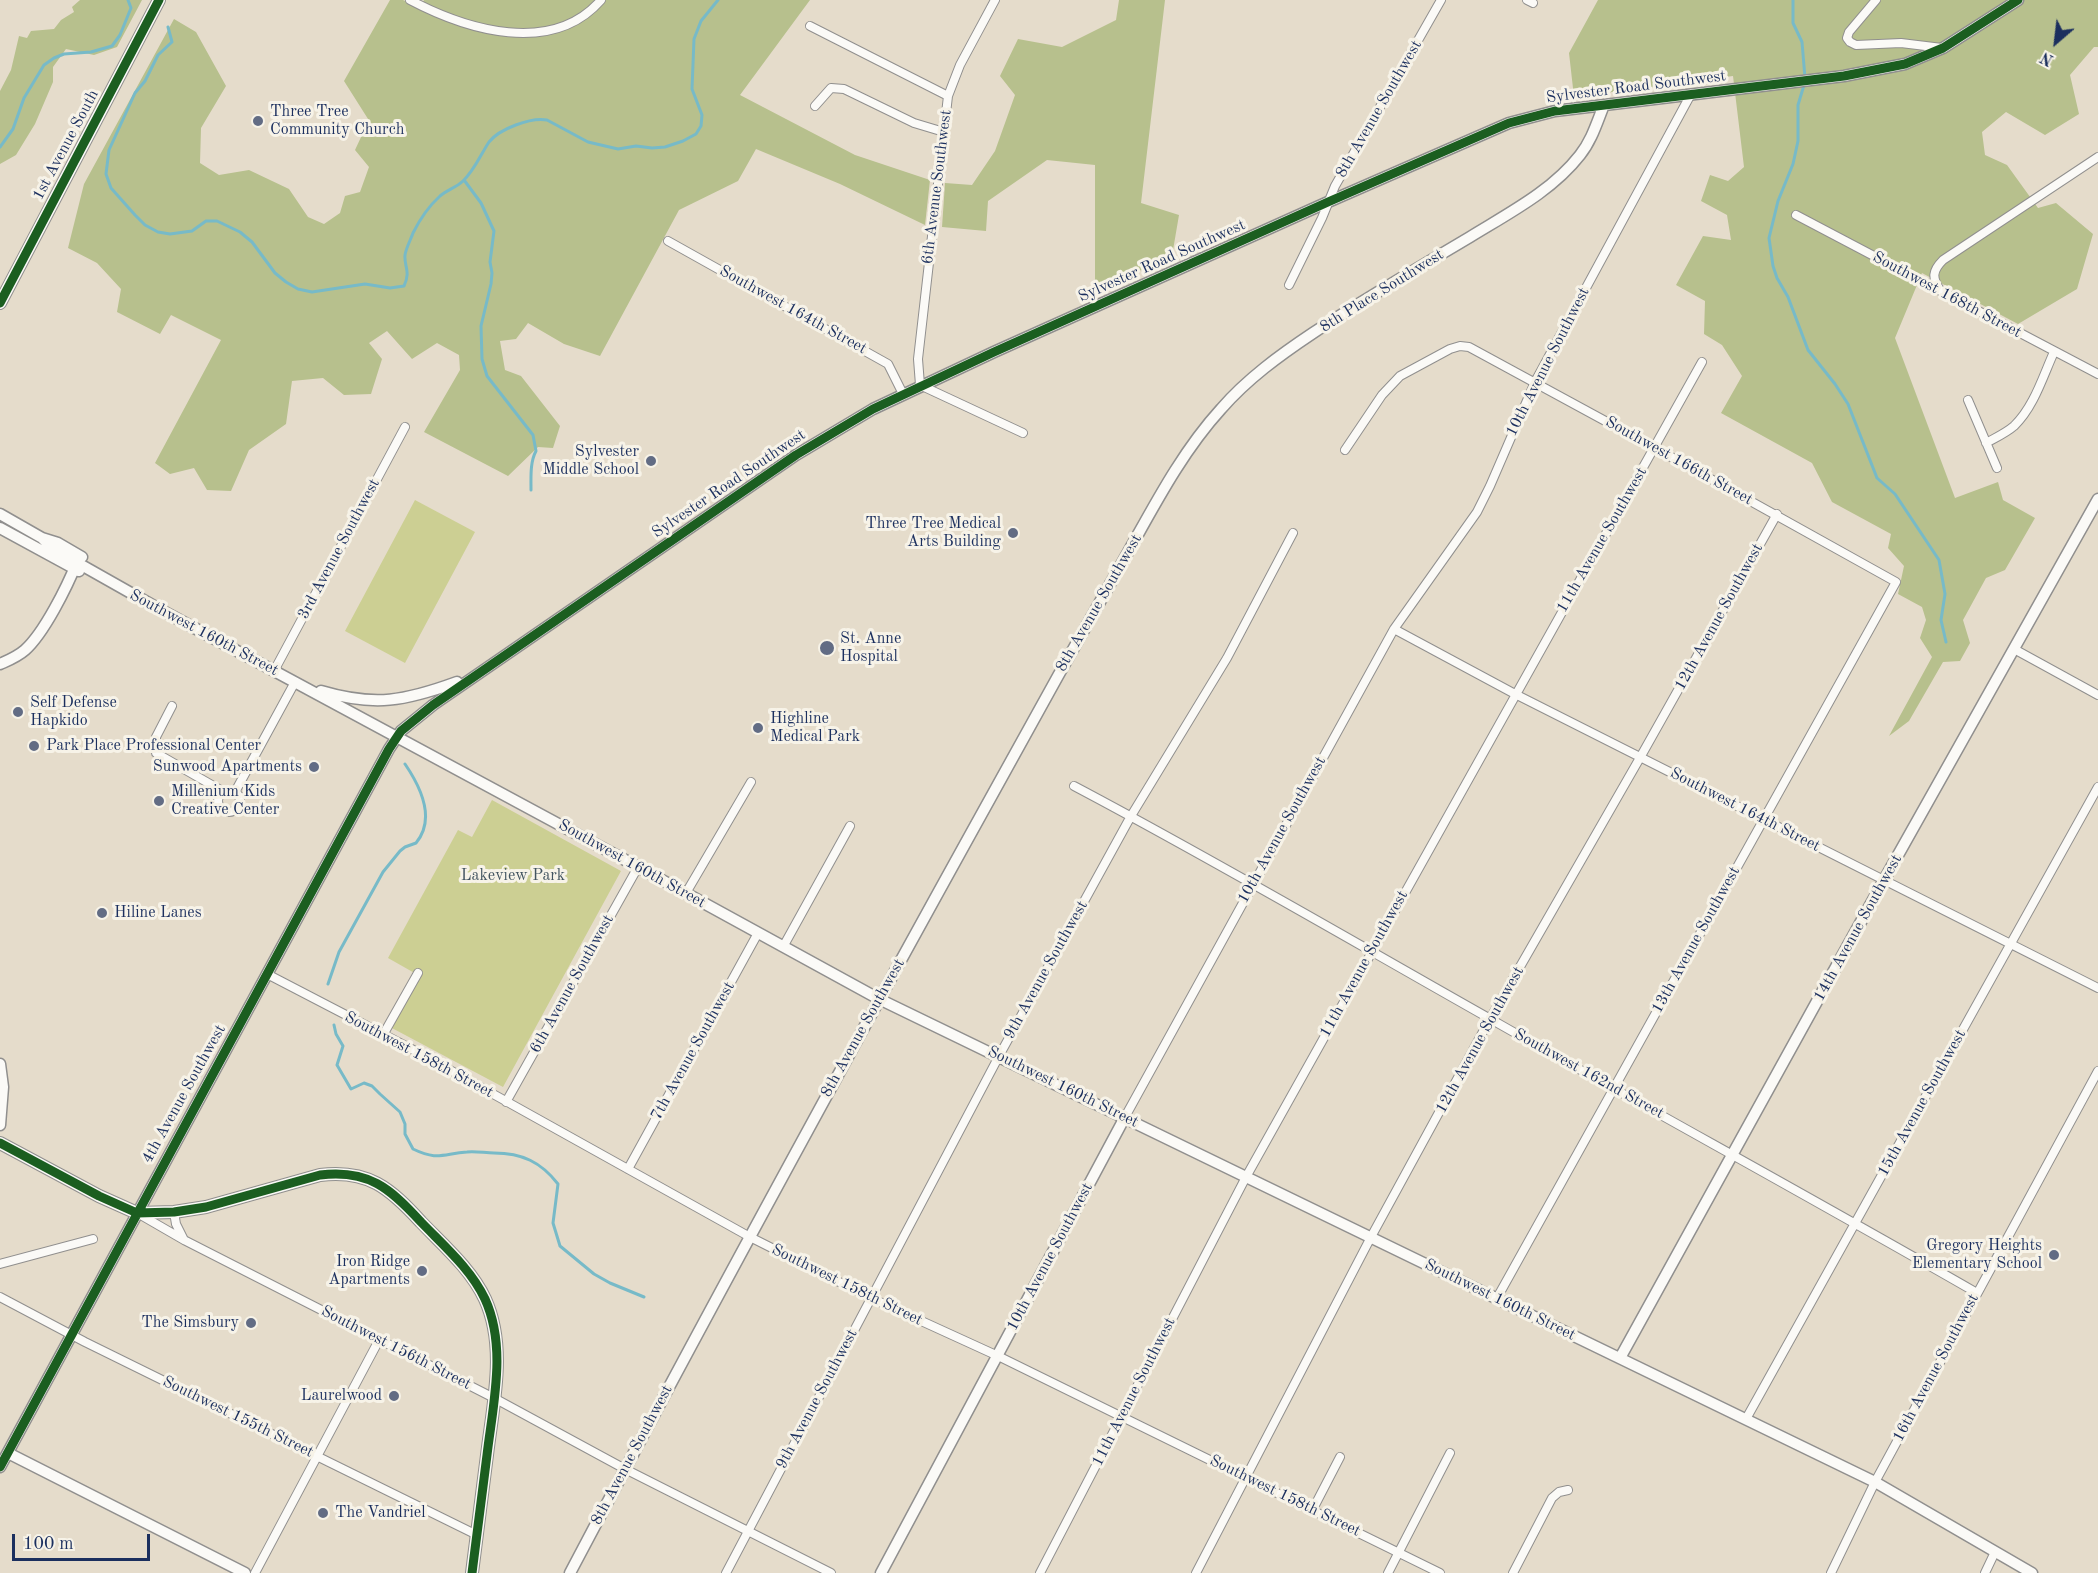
<!DOCTYPE html>
<html>
<head>
<meta charset="utf-8">
<style>
	body { margin:0 }
	#map { position:relative; width:2098px; height:1573px; overflow:hidden; background:#e5dccb; font-family:"Old Standard TT",serif }
	canvas { display:block }
	.north { position:absolute; left:2026px; top:12px; width:60px; height:60px; -webkit-text-stroke:4px #f7f3e8; paint-order:stroke; rotate:208deg; font-size:16px; font-weight:700; line-height:24px; text-align:center; color:#1b2f5e }
	.north::after { content:''; display:block; margin:auto; width:21px; height:27px; background:#1b2f5e; clip-path:polygon(50% 0,100% 100%,50% 72%,0 100%) }
	.scale { position:absolute; left:12px; top:1534px; width:138px; height:27px; box-sizing:border-box; border:3px solid #1b2f5e; border-top:0; padding-left:8px; font-size:18px; line-height:21px; white-space:nowrap; color:#1b2f5e; -webkit-text-stroke:4px #f7f3e8; paint-order:stroke }
</style>
</head>
<body>
<div id="map">
<canvas width="2098" height="1573"></canvas>
<div class="north">N</div>
<div class="scale">100 m</div>
</div>
<script>
const ctx = document.querySelector('canvas').getContext('2d');
ctx.lineJoin = 'round';
function paint(path, color) { ctx.fillStyle = color; ctx.fill(path, 'evenodd'); }
function strokePath(path, color, width, dash) { ctx.strokeStyle = color; ctx.lineWidth = width; ctx.lineCap = dash ? 'butt' : 'round'; ctx.setLineDash(dash || []); ctx.stroke(path); }
function label(font, color, halo, rows, align = 'center') {
  ctx.font = font + ' "Old Standard TT",serif'; ctx.lineWidth = 6; ctx.setLineDash([]); ctx.textBaseline = 'middle'; ctx.strokeStyle = halo; ctx.fillStyle = color; for (const [text, x, y, turn = 0] of rows) {
    ctx.save(); ctx.translate(x, y); ctx.rotate((+turn || 0) * Math.PI / 180); ctx.textAlign = isNaN(turn) ? turn : align; if (halo) ctx.strokeText(text, 0, 0); ctx.fillText(text, 0, 0); ctx.restore();
  }
}
const green = new Path2D(`
	M 415,500 L 475,532 L 405,663 L 345,631 Z
	M 492,800 L 621,871 L 503,1087 L 390,1027 L 418,975 L 388,958 L 458,830 L 472,837 Z`);
const forest = new Path2D(`
	M 80,0 L 142,0 L 117,47 L 94,55 L 66,49 L 53,67 L 53,82 L 35,124 L 16,155 L 0,164 L 0,91 L 11,70 L 19,36 L 27,38 L 31,31 L 54,29 L 61,20 L 74,12 L 72,7 Z
	M 390,0 L 403,0 L 420,8 L 424,0 L 810,0 L 740,95 L 855,155 L 930,180 L 925,225 L 840,184 L 756,149 L 738,181 L 679,210 L 600,356 L 564,344 L 528,323 L 516,339 L 500,341 L 505,370 L 521,376 L 560,426 L 553,448 L 538,447 L 508,476 L 424,432 L 460,370 L 459,355 L 437,343 L 412,359 L 387,331 L 369,343 L 382,359 L 371,394 L 344,395 L 323,378 L 292,381 L 286,424 L 249,450 L 231,491 L 207,490 L 194,468 L 170,474 L 155,463 L 221,340 L 171,315 L 160,334 L 117,312 L 121,289 L 97,263 L 68,248 L 84,184 L 174,19 L 196,32 L 226,86 L 201,128 L 200,163 L 219,175 L 249,170 L 289,189 L 308,217 L 324,224 L 340,213 L 345,196 L 360,192 L 369,167 L 355,150 L 362,135 L 375,130 L 344,81 Z
	M 1119,0 L 1165,0 L 1141,203 L 1179,215 L 1172,256 L 1095,291 L 1095,165 L 1047,160 L 988,201 L 986,231 L 942,227 L 945,183 L 972,185 L 995,151 L 1015,95 L 1000,76 L 1018,39 L 1062,47 L 1116,20 Z
	M 1598,0 L 2098,0 L 2098,47 L 2094,47 L 2070,75 L 2079,114 L 2045,135 L 2006,112 L 1982,132 L 1985,155 L 2007,165 L 2038,208 L 2056,203 L 2093,234 L 2077,289 L 2018,324 L 1922,273 L 1895,338 L 1955,498 L 1998,482 L 2003,500 L 2035,518 L 2005,570 L 1986,578 L 1963,620 L 1970,643 L 1960,661 L 1943,662 L 1909,721 L 1889,736 L 1932,657 L 1920,638 L 1926,620 L 1922,607 L 1898,594 L 1904,566 L 1888,548 L 1891,534 L 1832,502 L 1812,463 L 1721,413 L 1742,376 L 1722,345 L 1704,334 L 1705,301 L 1676,285 L 1703,236 L 1731,240 L 1727,215 L 1701,201 L 1710,175 L 1728,181 L 1744,167 L 1733,76 L 1574,97 L 1569,53 Z`);
const stream = new Path2D(`
	M 1793,0 L 1793,23 L 1802,42 L 1805,78
	M 168,27 L 172,42 L 158,55 L 145,81 L 135,93 L 109,150 L 106,174 L 111,188 L 135,215 L 145,225 L 158,232 L 170,234 L 192,231 L 206,221 L 217,221 L 240,232 L 252,242 L 275,273 L 286,282 L 298,289 L 312,292 L 365,284 L 390,288 L 404,286 C 411,271 404,267 405,255 C 406,248 411,239 413,233 C 420,219 429,206 440,196 C 447,190 457,187 463,181 C 474,171 481,154 489,142 C 499,129 531,117 547,120 L 588,142 L 618,149 L 636,146 L 652,148 L 665,147 L 683,141 L 696,134 L 701,126 L 702,115 L 692,89 L 694,39 L 701,21 L 718,0
	M 1804,85 L 1798,105 L 1798,141 L 1793,164 L 1778,201 L 1769,238 L 1773,266 L 1777,278 L 1788,297 L 1808,350 L 1835,384 L 1848,404 L 1877,478 L 1895,494 L 1939,560 L 1945,594 L 1941,620 L 1946,642
	M 0,147 L 13,129 L 24,98 L 44,65 L 54,58 L 64,54 L 91,52 L 112,46 L 120,35 L 131,8 L 128,0
	M 464,180 L 481,203 L 494,231 L 490,262 L 492,273 L 491,284 L 481,326 L 482,359 L 487,376 L 533,435 L 536,451 C 530,462 531,477 531,490
	M 328,984 L 339,952 L 383,872 L 400,851 L 405,847 L 416,843 C 436,819 420,786 405,764
	M 334,1025 L 336,1034 L 343,1046 L 337,1065 L 351,1089 L 364,1083 L 372,1086 L 380,1094 L 400,1112 L 405,1124 L 405,1134 L 413,1149 C 438,1161 442,1154 467,1152 C 476,1151 485,1153 494,1153 C 522,1153 541,1162 558,1184 L 553,1223 L 560,1246 L 594,1274 L 610,1283 L 644,1297`);
const minor = new Path2D(`
	M 410,0 C 467,30 552,56 601,0
	M 995,0 L 960,65 L 948,96 L 918,359 L 920,385 L 1023,433
	M 1527,0 L 1533,3
	M 1876,0 L 1849,32 L 1847,38 L 1850,42 L 1856,45 L 1901,43 L 1942,48
	M 810,26 L 948,96
	M 815,106 L 831,88 L 844,89 L 914,123 L 944,132
	M 1796,215 L 2098,374
	M 668,241 L 888,364 L 903,394
	M 1289,285 L 1322,218 L 1335,186 L 1441,0
	M 1940,290 C 1932,278 1932,271 1943,260 L 2098,157
	M 1968,400 L 1997,468
	M 1986,443 C 1995,438 2006,433 2014,426 C 2034,407 2043,376 2054,352
	M 1345,450 L 1382,395 L 1400,376 L 1450,349 L 1460,346 L 1469,347 L 1655,448 L 1896,582 L 1497,1298
	M 1394,629 L 1515,694 L 2098,988
	M 2014,649 L 2098,695
	M 274,671 L 405,427
	M 172,706 L 156,737 L 156,753 L 224,792
	M 1074,786 C 1218,862 1359,945 1501,1025 C 1659,1115 1819,1202 1977,1293
	M218 801a11 11 0 1 1 22 0a11 11 0 1 1-22 0Z
	M 235,792 L 295,682
	M 686,893 L 751,782
	M 783,947 L 850,826
	M 267,974 L 423,1055 L 750,1237 L 871,1298 L 998,1356 L 1440,1573
	M 383,1035 L 418,973
	M 506,1102 L 638,867
	M 1125,1117 L 1394,629 L 1477,512 L 1490,486 L 1535,382 L 1691,94
	M 628,1169 L 758,933
	M 174,1212 L 176,1224 L 184,1240
	M 139,1214 L 184,1240 L 494,1398 L 625,1469 L 831,1573
	M 0,1264 L 93,1239
	M 0,1297 L 85,1342 L 477,1535
	M 1746,1419 L 2098,787
	M 1313,1509 L 1340,1457
	M 255,1573 L 379,1340
	M 726,1573 L 999,1056 L 1131,816 L 1227,658 L 1293,533
	M 1040,1573 L 1246,1177 L 1702,362
	M 1196,1573 L 1371,1237 L 1490,1019 L 1641,756 L 1777,514
	M 1388,1573 L 1450,1453
	M 1513,1573 L 1552,1498 L 1559,1492 L 1568,1490
	M 1831,1573 L 1875,1482 L 2098,1071
	M 1985,1573 L 1995,1552`);
const tertiary = new Path2D(`
	M 0,514 L 42,538 L 58,543 L 82,557
	M 0,528 L 79,571
	M 42,538 L 53,549 L 161,610 L 638,867 L 879,999 L 1875,1482 L 2032,1573
	M 0,664 C 9,660 17,657 25,650 C 44,633 67,587 77,562
	M 321,691 C 375,707 405,701 457,682
	M 0,1064 L 3,1087 L 0,1125
	M 1620,1358 L 1884,880 L 2098,499
	M 8,1453 L 245,1573
	M 0,1467 L 389,749 L 401,731 L 433,705 L 796,455 L 873,409 L 994,352 L 1328,202 L 1509,123 L 1555,111 L 1844,76 L 1905,64 L 1943,48 L 2018,0
	M 570,1573 C 709,1310 852,1048 996,788 C 1037,713 1079,638 1122,563 C 1152,510 1180,454 1221,409 C 1247,379 1280,355 1313,333 C 1364,299 1418,268 1470,237 C 1509,213 1552,191 1580,155 C 1592,140 1597,122 1604,105
	M 881,1573 L 1125,1117`);
const secondary = new Path2D(`
	M 0,303 L 159,0
	M 0,1143 L 99,1196 L 137,1213 L 174,1212 L 206,1207 L 320,1175 C 368,1169 390,1188 421,1222 C 443,1245 471,1269 485,1299 C 507,1347 493,1404 487,1455 C 482,1495 477,1534 472,1573`);
const cycleway = new Path2D(`
	M 0,303 L 159,0
	M 0,1143 L 99,1196 L 137,1213 L 174,1212 L 206,1207 L 320,1175 C 368,1169 390,1188 421,1222 C 443,1245 471,1269 485,1299 C 507,1347 493,1404 487,1455 C 482,1495 477,1534 472,1573
	M 0,1467 L 389,749 L 401,731 L 433,705 L 796,455 L 873,409 L 994,352 L 1328,202 L 1509,123 L 1555,111 L 1844,76 L 1905,64 L 1943,48 L 2018,0`);
const markers = [
	[258,121,6,"#626c84"],
	[651,461,6,"#626c84"],
	[1013,533,6,"#626c84"],
	[827,648,8,"#626c84"],
	[18,712,6,"#626c84"],
	[758,728,6,"#626c84"],
	[34,746,6,"#626c84"],
	[314,767,6,"#626c84"],
	[159,801,6,"#626c84"],
	[102,913,6,"#626c84"],
	[2054,1255,6,"#626c84"],
	[422,1271,6,"#626c84"],
	[251,1323,6,"#626c84"],
	[394,1396,6,"#626c84"],
	[323,1513,6,"#626c84"]
];
const streetNames = [
	["Sylvester Road Southwest",1636,87,-7],
	["8th Avenue Southwest",1379,109,-60],
	["1st Avenue South",66,145,-62],
	["6th Avenue Southwest",937,187,-83],
	["Sylvester Road Southwest",1162,261,-24],
	["8th Place Southwest",1382,291,-32],
	["Southwest 168th Street",1947,295,28],
	["Southwest 164th Street",793,310,29],
	["10th Avenue Southwest",1548,362,-63],
	["Southwest 166th Street",1679,461,29],
	["Sylvester Road Southwest",729,484,-34],
	["11th Avenue Southwest",1602,540,-60],
	["3rd Avenue Southwest",339,549,-62],
	["8th Avenue Southwest",1099,603,-60],
	["12th Avenue Southwest",1719,617,-61],
	["Southwest 160th Street",204,633,28],
	["Southwest 164th Street",1745,810,27],
	["10th Avenue Southwest",1282,830,-61],
	["Southwest 160th Street",632,864,29],
	["14th Avenue Southwest",1858,928,-61],
	["13th Avenue Southwest",1696,940,-61],
	["11th Avenue Southwest",1364,964,-61],
	["9th Avenue Southwest",1046,970,-61],
	["6th Avenue Southwest",572,984,-61],
	["8th Avenue Southwest",863,1028,-61],
	["12th Avenue Southwest",1480,1040,-61],
	["7th Avenue Southwest",693,1051,-61],
	["Southwest 158th Street",419,1055,28],
	["Southwest 162nd Street",1589,1074,29],
	["Southwest 160th Street",1063,1087,26],
	["4th Avenue Southwest",184,1094,-61],
	["15th Avenue Southwest",1922,1103,-61],
	["10th Avenue Southwest",1050,1257,-62],
	["Southwest 158th Street",847,1285,26],
	["Southwest 160th Street",1500,1300,26],
	["Southwest 156th Street",396,1348,27],
	["16th Avenue Southwest",1936,1368,-62],
	["11th Avenue Southwest",1134,1392,-63],
	["9th Avenue Southwest",817,1399,-62],
	["Southwest 155th Street",238,1417,26],
	["8th Avenue Southwest",632,1455,-62],
	["Southwest 158th Street",1285,1496,26]
];
const poiNames = [
	["Three Tree",270,112],
	["Community Church",270,130],
	["Sylvester",639,452,"right"],
	["Middle School",639,470,"right"],
	["Three Tree Medical",1001,524,"right"],
	["Arts Building",1001,542,"right"],
	["St. Anne",840,639],
	["Hospital",840,657],
	["Self Defense",30,703],
	["Hapkido",30,721],
	["Highline",770,719],
	["Medical Park",770,737],
	["Park Place Professional Center",46,746],
	["Sunwood Apartments",302,767,"right"],
	["Millenium Kids",171,792],
	["Creative Center",171,810],
	["Hiline Lanes",114,913],
	["Gregory Heights",2042,1246,"right"],
	["Elementary School",2042,1264,"right"],
	["Iron Ridge",410,1262,"right"],
	["Apartments",410,1280,"right"],
	["The Simsbury",239,1323,"right"],
	["Laurelwood",382,1396,"right"],
	["The Vandriel",335,1513]
];
const parkNames = [
	["Lakeview Park",513,876]
];
paint(green, '#cccf93');
paint(forest, '#b7c08d');
strokePath(stream, '#77bac8', 3);
strokePath(minor, '#908f8e', 10);
strokePath(tertiary, '#908f8e', 13);
strokePath(secondary, '#908f8e', 14);
strokePath(minor, '#fbfaf7', 8);
strokePath(tertiary, '#fbfaf7', 10);
strokePath(secondary, '#fbfaf7', 12);
strokePath(cycleway, '#1b5e20', 9);
for (const [x, y, r, color] of markers) { const dot = new Path2D(); dot.arc(x, y, r, 0, 2 * Math.PI); ctx.fillStyle = color; ctx.fill(dot); strokePath(dot, '#f7f3e8', 2); }
label('16px', '#1b2f5e', '#f7f3e8', streetNames);
label('16px', '#1b2f5e', '#f7f3e8', poiNames, 'left');
label('16px', '#425460', '#f7f3e8', parkNames);
</script>
</body>
</html>
